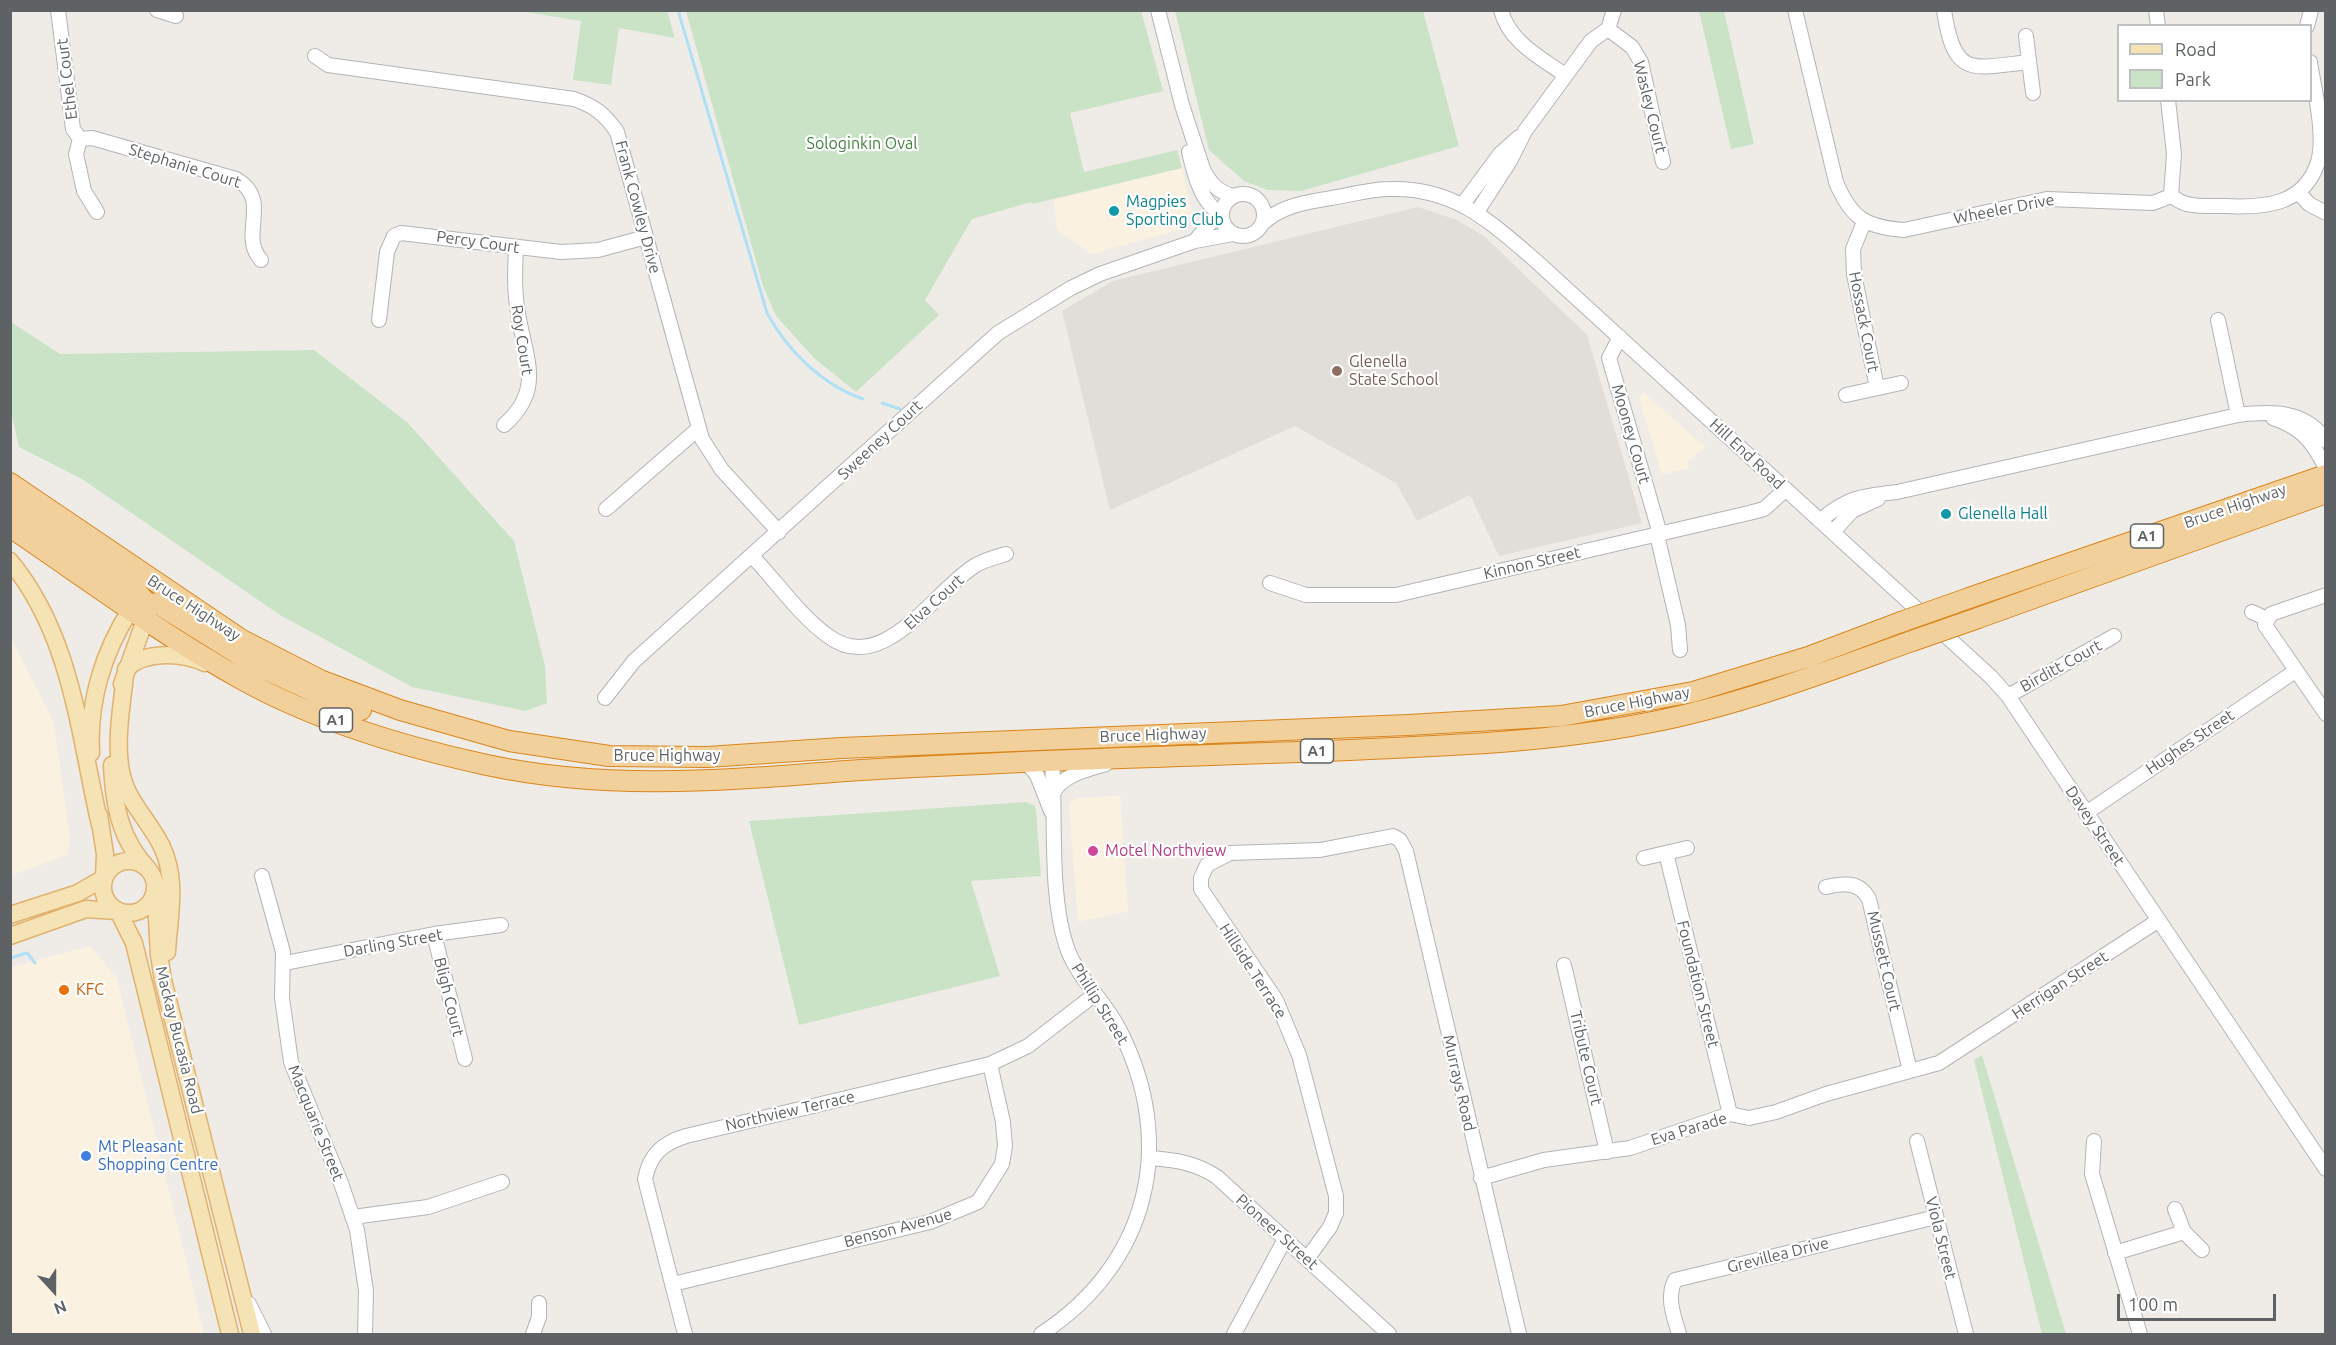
<!DOCTYPE html>
<html>
<head>
<meta charset="utf-8">
<style>
	body { margin:0 }
	#map { position:relative; width:2336px; height:1345px; overflow:hidden; background:#efece7; font-family:Ubuntu,sans-serif }
	canvas { display:block }
	.frame { position:absolute; inset:0; border:12px solid #5e6265; pointer-events:none }
	.legend { position:absolute; left:2117px; top:24px; width:195px; height:78px; box-sizing:border-box; background:#fff; border:2px solid #bfc0c1; margin:0; padding:8px 10px; list-style:none; font-size:18px; color:#5e6265 }
	.legend li { display:flex; align-items:center; gap:12px; height:30px }
	.legend b { width:30px; border:2px solid #bfc0c1 }
	.north { position:absolute; left:24px; top:1261px; width:60px; height:60px; -webkit-text-stroke:4px #fff; paint-order:stroke; rotate:159deg; font-size:16px; font-weight:700; line-height:24px; text-align:center; color:#5e6265 }
	.north::after { content:''; display:block; margin:auto; width:21px; height:27px; background:#5e6265; clip-path:polygon(50% 0,100% 100%,50% 72%,0 100%) }
	.scale { position:absolute; left:2117px; top:1294px; width:159px; height:27px; box-sizing:border-box; border:3px solid #5e6265; border-top:0; padding-left:8px; font-size:18px; line-height:21px; white-space:nowrap; color:#5e6265; -webkit-text-stroke:4px #fff; paint-order:stroke }
</style>
</head>
<body>
<div id="map">
<canvas width="2336" height="1345"></canvas>
<div class="frame"></div>
<ul class="legend">
<li><b style="height:8px;background:#f6e3b5"></b>Road</li>
<li><b style="height:16px;background:#cae3c7"></b>Park</li>
</ul>
<div class="north">N</div>
<div class="scale">100 m</div>
</div>
<script>
const ctx = document.querySelector('canvas').getContext('2d');
ctx.lineJoin = 'round';
function paint(path, color) { ctx.fillStyle = color; ctx.fill(path, 'evenodd'); }
function strokePath(path, color, width, dash) { ctx.strokeStyle = color; ctx.lineWidth = width; ctx.lineCap = dash ? 'butt' : 'round'; ctx.setLineDash(dash || []); ctx.stroke(path); }
function label(font, color, halo, rows, align = 'center') {
  ctx.font = font + ' Ubuntu,sans-serif'; ctx.lineWidth = 4.5; ctx.setLineDash([]); ctx.textBaseline = 'middle'; ctx.strokeStyle = halo; ctx.fillStyle = color; for (const [text, x, y, turn = 0] of rows) {
    ctx.save(); ctx.translate(x, y); ctx.rotate((+turn || 0) * Math.PI / 180); ctx.textAlign = isNaN(turn) ? turn : align; if (halo) ctx.strokeText(text, 0, 0); ctx.fillText(text, 0, 0); ctx.restore();
  }
}
const commercial = new Path2D(`
	M 1182,168 L 1192,212 L 1182,229 L 1092,254 L 1057,230 L 1054,200 Z
	M 1643,392 L 1705,447 L 1687,462 L 1689,468 L 1662,474 L 1639,398 Z
	M 11,638 L 54,723 L 70,838 L 67,855 L 11,875 L 10,759 L 13,749 L 10,745 Z
	M 1120,796 L 1128,911 L 1078,922 L 1069,804 L 1077,798 Z
	M 90,946 L 117,978 L 204,1334 L 11,1334 L 11,967 Z`);
const education = new Path2D(`
	M 1418,207 L 1457,220 L 1484,236 L 1587,335 L 1642,523 L 1499,556 L 1470,495 L 1417,521 L 1396,483 L 1295,426 L 1110,510 L 1062,311 L 1113,281 Z`);
const green = new Path2D(`
	M 520,11 L 667,11 L 675,38 L 619,28 L 611,85 L 573,80 L 581,21 Z
	M 686,11 L 1141,11 L 1163,91 L 1070,113 L 1084,172 L 1177,150 L 1182,168 L 1032,204 L 1031,202 L 972,219 L 925,300 L 939,315 L 856,392 L 814,358 L 776,316 L 763,286 Z
	M 1175,11 L 1423,11 L 1459,146 L 1301,191 L 1268,190 L 1244,181 L 1209,150 Z
	M 1699,11 L 1724,11 L 1754,144 L 1731,149 Z
	M 11,322 L 60,354 L 314,350 L 407,422 L 514,541 L 545,666 L 547,703 L 525,711 L 412,687 L 280,615 L 82,479 L 19,447 L 11,411 Z
	M 1026,802 L 1035,806 L 1036,811 L 1041,876 L 971,881 L 1000,976 L 799,1025 L 749,821 Z
	M 1982,1055 L 2066,1334 L 2042,1334 L 1974,1060 Z`);
const stream = new Path2D(`
	M 678,10 L 767,313 C 787,350 822,385 863,399
	M 882,403 L 900,409
	M 10,958 L 27,953 L 35,963`);
const minor = new Path2D(`
	M 58,10 L 73,129 L 80,139 L 76,154 L 84,191 L 97,212
	M 157,10 L 176,16
	M 1158,10 L 1182,105 L 1203,169 C 1209,182 1219,193 1234,196
	M 1501,10 C 1509,42 1540,57 1565,75
	M 1795,10 L 1836,182 C 1851,218 1865,227 1904,230 L 2047,199 L 2153,203 L 2171,196 C 2177,199 2181,203 2187,204 C 2199,207 2212,206 2224,206 C 2263,208 2304,206 2318,162 C 2326,136 2314,89 2310,62
	M 1944,10 C 1954,79 1972,68 2029,62
	M 2156,10 L 2158,26
	M 2307,26 L 2311,10
	M 1608,29 L 1632,47 L 1641,62 L 1663,162
	M 2026,36 L 2033,93
	M 315,56 L 328,65 L 574,99 C 594,106 605,114 617,132 L 702,439 L 722,470 L 779,532
	M 2168,100 L 2174,154 L 2171,196
	M 80,139 L 92,138 L 236,179 C 273,200 238,234 261,260
	M 1189,152 C 1194,173 1201,203 1221,214
	M 2299,193 L 2309,204 L 2326,213
	M1222 215a21 21 0 1 1 42 0a21 21 0 1 1-42 0Z
	M 1463,204 L 1500,154 L 1519,137
	M 1477,212 L 1510,161 L 1525,131 L 1591,41 L 1608,29 L 1614,10
	M 1864,222 L 1853,249 L 1854,274 L 1877,388
	M 1263,223 C 1283,205 1305,203 1331,198 C 1350,195 1371,189 1390,189 C 1454,187 1491,222 1536,261 L 1991,677 L 2008,696 L 2326,1169
	M 1195,241 L 1211,222 L 1221,217
	M 379,320 L 387,252 L 394,236 L 401,233 L 561,252 L 598,250 L 646,237
	M 2218,320 L 2238,415
	M 1620,337 L 1609,358 L 1660,534
	M 1846,395 L 1901,383
	M 2273,418 C 2302,427 2313,443 2326,468
	M 504,425 C 545,389 525,358 518,313 C 514,291 515,270 516,247
	M 606,509 L 698,429
	M 1820,521 C 1847,497 1862,496 1897,492 L 2238,415 C 2271,411 2306,410 2326,441
	M 1833,532 L 1852,511 L 1878,499
	M 1657,535 L 1678,625 L 1680,650
	M 752,556 C 777,582 799,615 828,636 C 884,678 935,589 976,565 C 984,560 996,557 1006,554
	M 1270,583 L 1306,595 L 1396,595 L 1749,513 L 1764,509 L 1785,490
	M 2326,595 L 2271,614 L 2265,625 L 2326,714
	M 2252,612 L 2267,619
	M 2008,696 L 2114,636
	M 605,698 L 634,661 L 998,333 L 1071,288 L 1100,274 L 1195,241 L 1233,234
	M 1025,761 L 1037,775 L 1051,811
	M 1054,792 C 1062,775 1089,769 1106,764
	M 2086,813 L 2294,672
	M 1666,853 L 1730,1114
	M 1644,858 L 1687,848
	M 262,876 L 283,952 L 282,998 L 291,1062 L 341,1183 L 357,1230 L 366,1291 L 365,1334
	M 1826,887 C 1844,883 1859,881 1869,899 L 1910,1071
	M 434,934 L 465,1059
	M 285,963 L 434,934 L 501,925
	M 1564,965 L 1607,1152
	M 1917,1141 L 1966,1334
	M 2094,1141 L 2092,1174 L 2140,1334
	M 1151,1158 C 1176,1160 1196,1163 1217,1177 L 1389,1334
	M 1481,1178 L 1544,1160 L 1630,1148 L 1730,1114 L 1749,1118 L 1776,1112 L 1826,1094 L 1939,1063 L 2159,920
	M 2175,1209 L 2184,1232
	M 353,1217 L 428,1207 L 502,1182
	M 2115,1253 L 2184,1232 L 2202,1250
	M 1307,1259 L 1330,1227 L 1336,1213 L 1336,1196 L 1299,1055 L 1276,1000 L 1201,889 L 1201,878 L 1207,865 L 1230,853 L 1320,850 L 1393,836 L 1400,840 L 1406,851 L 1519,1334
	M 673,1284 L 930,1222 L 978,1202 L 1002,1164 L 1005,1146 L 1003,1122 L 990,1064
	M 249,1304 L 264,1334
	M 533,1334 L 539,1317 L 539,1303
	M 685,1334 L 645,1179 C 650,1154 663,1143 686,1136 L 990,1064 L 1028,1046 L 1094,995
	M 1041,1334 C 1149,1264 1178,1143 1119,1029 C 1104,999 1077,979 1066,945 C 1049,893 1056,816 1052,760
	M 1234,1334 L 1285,1239
	M 1679,1334 C 1674,1316 1666,1298 1675,1280 L 1936,1217`);
const major = new Path2D(`
	M 10,561 C 72,636 79,734 100,825
	M 126,669 C 146,650 182,653 205,663
	M 125,675 C 122,705 115,740 121,771 C 126,801 150,821 162,847 C 178,881 169,916 167,952
	M 122,684 L 145,620
	M 91,753 C 88,702 103,652 131,609
	M 112,765 C 114,806 120,840 149,870
	M 99,815 L 105,854 L 104,876
	M103 887a26 26 0 1 1 52 0a26 26 0 1 1-52 0Z
	M 155,883 L 159,955 L 163,980 L 252,1334
	M 118,911 L 134,943 L 230,1334
	M 10,915 L 78,893 L 104,878
	M 10,936 L 86,909 L 116,911`);
const highway = new Path2D(`
	M 10,483 L 242,640 L 320,680 L 400,710 L 509,741 L 609,756 L 707,757 L 841,748 L 1408,725 L 1561,716 L 1693,692 L 1808,657 L 1901,622
	M 10,505 L 136,591 L 143,599 L 146,613
	M 10,527 C 87,579 162,635 243,680 C 317,721 404,747 487,765 C 604,790 715,781 833,772 C 883,768 932,766 982,764 C 1111,757 1241,755 1370,749 C 1463,745 1555,741 1647,723 C 1738,706 1825,672 1912,641
	M 1969,598 L 2326,475
	M 131,609 L 145,603 L 158,604 L 256,665 L 323,696 L 361,710
	M 1978,618 L 2326,493`);
const highwayBridge = new Path2D(`
	M 1901,622 L 1969,598
	M 1912,641 L 1978,618`);
const markers = [
	[1114,211,6,"#0f9aa8"],
	[1337,371,6,"#8d6e63"],
	[1946,514,6,"#0f9aa8"],
	[1093,851,6,"#d1479c"],
	[64,990,6,"#e8710a"],
	[86,1156,6,"#3f7fe0"]
];
const shields = [
	[2147,536,33],
	[336,720,33],
	[1317,751,33]
];
const shieldNames = [
	["A1",2147,536],
	["A1",336,720],
	["A1",1317,751]
];
const streetNames = [
	["Ethel Court",67,79,-97],
	["Wasley Court",1650,107,76],
	["Stephanie Court",185,166,17],
	["Frank Cowley Drive",638,207,75],
	["Wheeler Drive",2004,209,-11],
	["Percy Court",478,242,8],
	["Hossack Court",1864,322,79],
	["Roy Court",522,340,81],
	["Mooney Court",1631,434,74],
	["Sweeney Court",880,440,-43],
	["Hill End Road",1747,454,43],
	["Bruce Highway",2235,506,-19],
	["Kinnon Street",1532,563,-13],
	["Elva Court",934,602,-42],
	["Bruce Highway",194,608,33],
	["Birditt Court",2061,666,-29],
	["Bruce Highway",1637,702,-11],
	["Bruce Highway",1153,735,-2],
	["Hughes Street",2190,742,-34],
	["Bruce Highway",667,756],
	["Davey Street",2095,826,56],
	["Darling Street",393,943,-10],
	["Mussett Court",1884,961,77],
	["Hillside Terrace",1253,971,57],
	["Foundation Street",1698,984,76],
	["Herrigan Street",2060,985,-33],
	["Bligh Court",449,997,76],
	["Phillip Street",1100,1004,58],
	["Mackay Bucasia Road",179,1040,76],
	["Tribute Court",1586,1058,77],
	["Murrays Road",1459,1083,77],
	["Northview Terrace",790,1111,-13],
	["Macquarie Street",316,1123,68],
	["Eva Parade",1689,1129,-17],
	["Benson Avenue",898,1228,-15],
	["Pioneer Street",1277,1232,42],
	["Viola Street",1941,1238,76],
	["Grevillea Drive",1778,1255,-14]
];
const parkNames = [
	["Sologinkin Oval",862,144]
];
const cultureNames = [
	["Magpies",1126,202],
	["Sporting Club",1126,220],
	["Glenella Hall",1958,514]
];
const educationNames = [
	["Glenella",1349,362],
	["State School",1349,380]
];
const hotelNames = [
	["Motel Northview",1105,851]
];
const foodNames = [
	["KFC",76,990]
];
const shopNames = [
	["Mt Pleasant",98,1147],
	["Shopping Centre",98,1165]
];
paint(commercial, '#faf1e0');
paint(education, '#e1ddd8');
paint(green, '#cae3c7');
strokePath(stream, '#b0e0f5', 3);
strokePath(minor, '#b2b4b7', 16);
strokePath(major, '#e1b16d', 19);
strokePath(highway, '#da851b', 22);
strokePath(minor, '#fff', 14);
strokePath(major, '#f6e3b5', 16);
strokePath(highway, '#f1d09c', 20);
strokePath(highwayBridge, '#da851b', 22, []);
strokePath(highwayBridge, '#f1d09c', 20);
for (const [x, y, r, color] of markers) { const dot = new Path2D(); dot.arc(x, y, r, 0, 2 * Math.PI); ctx.fillStyle = color; ctx.fill(dot); strokePath(dot, '#fff', 2); }
for (const [x, y, w] of shields) { const box = new Path2D(); box.roundRect(x - w / 2, y - 12, w, 24, 4.5); ctx.fillStyle = '#fff'; ctx.fill(box); strokePath(box, '#5e6265', 1.5); }
label('bold 15px', '#5e6265', null, shieldNames);
label('16px', '#5e6265', '#fff', streetNames);
label('16px', '#468240', '#fff', parkNames);
label('16px', '#0d838f', '#fff', cultureNames, 'left');
label('16px', '#785e54', '#fff', educationNames, 'left');
label('16px', '#b23c85', '#fff', hotelNames, 'left');
label('16px', '#c56008', '#fff', foodNames, 'left');
label('16px', '#366cbe', '#fff', shopNames, 'left');
</script>
</body>
</html>
